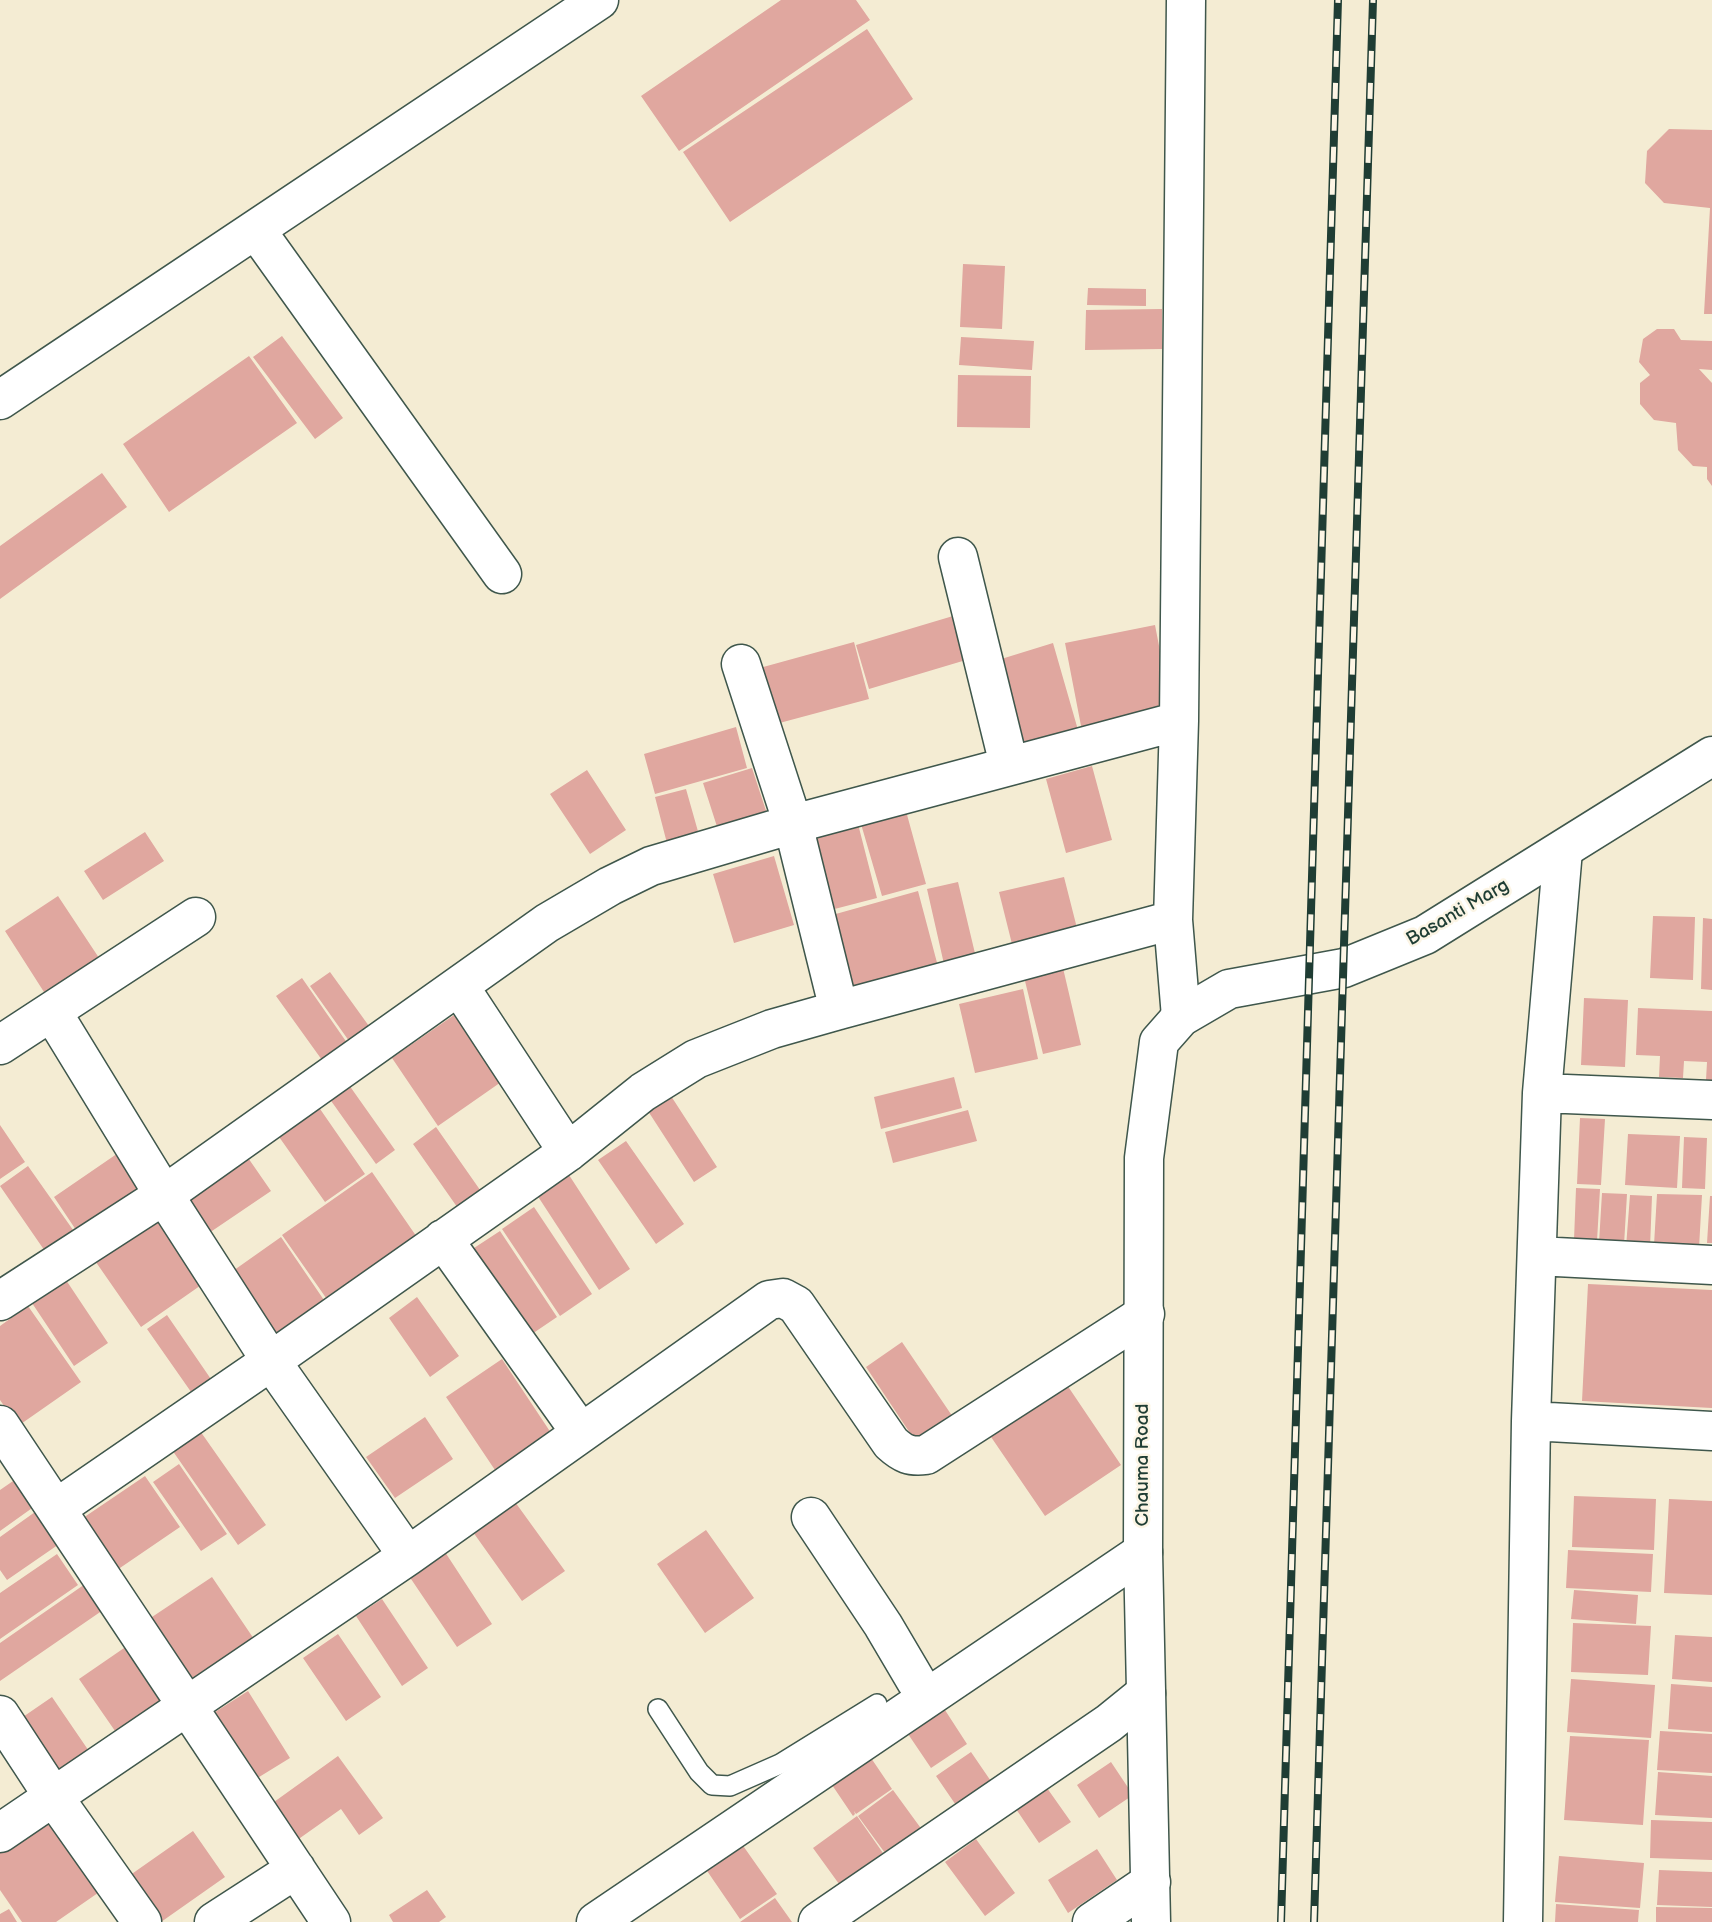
<!DOCTYPE html>
<html>
<head>
<meta charset="utf-8">
<style>
	body { margin:0 }
	canvas { display:block; background:#f4ecd3 }
</style>
</head>
<body>
<canvas width="1712" height="1922"></canvas>
<script>
const ctx = document.querySelector('canvas').getContext('2d');
ctx.lineJoin = 'round';
function paint(path, color) { ctx.fillStyle = color; ctx.fill(path, 'evenodd'); }
function strokePath(path, color, width, dash) { ctx.strokeStyle = color; ctx.lineWidth = width; ctx.lineCap = dash ? 'butt' : 'round'; ctx.setLineDash(dash || []); ctx.stroke(path); }
function label(font, color, halo, rows, align = 'center') {
  ctx.font = font + ' "Balsamiq Sans",sans-serif'; ctx.lineWidth = 5; ctx.setLineDash([]); ctx.textBaseline = 'middle'; ctx.strokeStyle = halo; ctx.fillStyle = color; for (const [text, x, y, turn = 0] of rows) {
    ctx.save(); ctx.translate(x, y); ctx.rotate((+turn || 0) * Math.PI / 180); ctx.textAlign = isNaN(turn) ? turn : align; if (halo) ctx.strokeText(text, 0, 0); ctx.fillText(text, 0, 0); ctx.restore();
  }
}
const building = new Path2D(`
	M 781,0 L 856,0 L 870,20 L 679,151 L 641,96 Z
	M 867,29 L 913,99 L 730,222 L 683,152 Z
	M 1669,129 L 1712,130 L 1712,314 L 1704,314 L 1710,208 L 1664,203 L 1645,183 L 1647,151 Z
	M 963,264 L 1005,266 L 1002,329 L 960,327 Z
	M 1088,288 L 1146,289 L 1146,306 L 1087,305 Z
	M 1162,309 L 1162,349 L 1085,350 L 1086,310 Z
	M 1657,329 L 1674,329 L 1681,340 L 1712,341 L 1712,370 L 1699,369 L 1712,383 L 1712,486 L 1707,479 L 1707,467 L 1693,466 L 1678,450 L 1676,423 L 1654,420 L 1640,404 L 1640,383 L 1650,375 L 1639,362 L 1643,339 Z
	M 282,336 L 343,418 L 315,439 L 253,357 Z
	M 961,337 L 1034,341 L 1032,370 L 959,365 Z
	M 249,356 L 297,423 L 169,512 L 123,444 Z
	M 958,375 L 1031,376 L 1030,428 L 957,427 Z
	M 102,473 L 127,507 L 0,599 L 0,546 Z
	M 953,616 L 966,660 L 869,689 L 856,645 Z
	M 1155,625 L 1172,713 L 1082,731 L 1065,643 Z
	M 854,642 L 869,699 L 772,725 L 756,669 Z
	M 1053,643 L 1078,730 L 1024,746 L 998,660 Z
	M 736,727 L 747,768 L 655,794 L 644,754 Z
	M 1092,766 L 1112,840 L 1066,853 L 1046,779 Z
	M 752,768 L 770,823 L 721,839 L 703,783 Z
	M 587,770 L 626,830 L 590,854 L 550,794 Z
	M 686,789 L 701,842 L 669,851 L 655,797 Z
	M 906,811 L 926,884 L 882,896 L 861,824 Z
	M 858,824 L 877,898 L 823,912 L 804,838 Z
	M 145,832 L 164,861 L 103,900 L 84,871 Z
	M 774,856 L 794,925 L 734,943 L 713,874 Z
	M 1064,877 L 1078,932 L 1013,948 L 999,892 Z
	M 958,882 L 978,966 L 946,973 L 927,889 Z
	M 918,891 L 940,974 L 847,999 L 825,917 Z
	M 58,896 L 105,967 L 51,1003 L 5,931 Z
	M 1653,916 L 1695,917 L 1693,980 L 1650,978 Z
	M 1703,918 L 1712,919 L 1712,990 L 1701,989 Z
	M 1063,968 L 1081,1045 L 1043,1054 L 1024,977 Z
	M 330,972 L 374,1033 L 354,1048 L 310,986 Z
	M 302,978 L 352,1050 L 327,1067 L 276,996 Z
	M 1023,989 L 1038,1059 L 975,1073 L 959,1004 Z
	M 1584,998 L 1628,1000 L 1625,1067 L 1581,1065 Z
	M 1638,1008 L 1712,1011 L 1712,1080 L 1706,1080 L 1707,1062 L 1684,1061 L 1683,1078 L 1659,1077 L 1660,1056 L 1636,1055 Z
	M 457,1013 L 504,1080 L 438,1126 L 392,1058 Z
	M 954,1077 L 962,1108 L 881,1129 L 874,1097 Z
	M 349,1085 L 395,1150 L 376,1164 L 329,1098 Z
	M 671,1096 L 717,1167 L 694,1182 L 648,1111 Z
	M 318,1106 L 365,1174 L 325,1202 L 277,1134 Z
	M 968,1110 L 977,1141 L 893,1163 L 885,1132 Z
	M 1580,1118 L 1605,1119 L 1601,1185 L 1577,1184 Z
	M 0,1125 L 25,1162 L 0,1179 Z
	M 436,1127 L 485,1197 L 462,1214 L 413,1144 Z
	M 1628,1134 L 1680,1136 L 1677,1188 L 1625,1185 Z
	M 1684,1137 L 1707,1138 L 1705,1189 L 1682,1188 Z
	M 626,1141 L 684,1224 L 656,1244 L 598,1160 Z
	M 124,1149 L 153,1191 L 82,1239 L 54,1197 Z
	M 244,1152 L 271,1191 L 209,1233 L 182,1193 Z
	M 28,1166 L 78,1237 L 49,1257 L 0,1186 Z
	M 372,1172 L 421,1243 L 331,1305 L 282,1235 Z
	M 569,1175 L 630,1269 L 599,1290 L 537,1195 Z
	M 1576,1188 L 1600,1189 L 1597,1241 L 1574,1240 Z
	M 1602,1193 L 1627,1194 L 1624,1245 L 1599,1243 Z
	M 1657,1194 L 1702,1195 L 1699,1248 L 1654,1245 Z
	M 1630,1195 L 1652,1196 L 1650,1248 L 1626,1247 Z
	M 1710,1196 L 1712,1196 L 1712,1243 L 1707,1243 Z
	M 534,1207 L 592,1294 L 560,1316 L 502,1229 Z
	M 158,1209 L 207,1281 L 141,1327 L 91,1255 Z
	M 500,1231 L 557,1317 L 529,1336 L 471,1250 Z
	M 281,1237 L 328,1306 L 277,1341 L 230,1273 Z
	M 66,1280 L 108,1343 L 74,1366 L 32,1303 Z
	M 1588,1284 L 1712,1290 L 1712,1408 L 1582,1401 Z
	M 417,1297 L 459,1356 L 430,1377 L 389,1318 Z
	M 28,1306 L 81,1382 L 18,1426 L 0,1400 L 0,1326 Z
	M 167,1315 L 215,1385 L 196,1399 L 147,1329 Z
	M 902,1342 L 957,1423 L 920,1448 L 866,1367 Z
	M 502,1359 L 555,1439 L 499,1476 L 446,1397 Z
	M 1065,1382 L 1121,1465 L 1045,1516 L 989,1434 Z
	M 425,1417 L 453,1459 L 395,1498 L 366,1457 Z
	M 198,1428 L 266,1525 L 238,1545 L 170,1447 Z
	M 179,1464 L 227,1534 L 201,1551 L 153,1482 Z
	M 145,1476 L 180,1527 L 117,1570 L 83,1518 Z
	M 16,1479 L 35,1506 L 0,1531 L 0,1490 Z
	M 510,1495 L 565,1571 L 522,1601 L 468,1525 Z
	M 1574,1496 L 1656,1499 L 1654,1550 L 1572,1547 Z
	M 1669,1499 L 1712,1501 L 1712,1595 L 1664,1593 Z
	M 42,1507 L 65,1540 L 7,1580 L 0,1570 L 0,1537 Z
	M 706,1530 L 754,1598 L 705,1633 L 657,1564 Z
	M 1568,1550 L 1653,1554 L 1651,1592 L 1566,1588 Z
	M 445,1552 L 492,1624 L 457,1647 L 409,1576 Z
	M 57,1554 L 78,1585 L 0,1639 L 0,1593 Z
	M 212,1577 L 256,1642 L 190,1686 L 146,1621 Z
	M 88,1582 L 106,1608 L 0,1681 L 0,1643 Z
	M 1574,1590 L 1638,1595 L 1636,1624 L 1571,1619 Z
	M 382,1599 L 428,1668 L 402,1686 L 356,1616 Z
	M 1573,1623 L 1651,1626 L 1648,1675 L 1571,1672 Z
	M 338,1634 L 381,1697 L 346,1721 L 303,1658 Z
	M 1675,1635 L 1712,1637 L 1712,1682 L 1672,1679 Z
	M 127,1646 L 170,1708 L 122,1741 L 79,1679 Z
	M 1571,1679 L 1655,1685 L 1651,1738 L 1567,1732 Z
	M 1671,1684 L 1712,1687 L 1712,1732 L 1668,1729 Z
	M 248,1691 L 290,1758 L 251,1782 L 209,1716 Z
	M 52,1697 L 93,1757 L 58,1781 L 17,1721 Z
	M 943,1707 L 967,1744 L 931,1768 L 906,1731 Z
	M 1660,1731 L 1712,1734 L 1712,1773 L 1657,1770 Z
	M 1570,1736 L 1649,1740 L 1643,1825 L 1564,1820 Z
	M 867,1752 L 892,1789 L 856,1814 L 854,1811 L 855,1814 L 853,1816 L 828,1779 Z
	M 971,1752 L 997,1790 L 962,1814 L 936,1776 Z
	M 338,1756 L 383,1818 L 359,1835 L 341,1809 L 293,1843 L 267,1807 Z
	M 1111,1762 L 1133,1795 L 1099,1818 L 1077,1785 Z
	M 1658,1772 L 1712,1776 L 1712,1818 L 1655,1815 Z
	M 1047,1788 L 1071,1822 L 1039,1843 L 1016,1809 Z
	M 893,1790 L 928,1838 L 893,1864 L 858,1816 Z
	M 57,1812 L 108,1886 L 56,1922 L 22,1922 L 0,1890 L 0,1852 Z
	M 857,1816 L 890,1863 L 847,1895 L 813,1848 Z
	M 1651,1820 L 1712,1822 L 1712,1860 L 1650,1858 Z
	M 193,1831 L 225,1877 L 161,1922 L 157,1922 L 126,1878 Z
	M 976,1839 L 1015,1893 L 985,1916 L 945,1862 Z
	M 739,1840 L 777,1894 L 740,1919 L 703,1865 Z
	M 1097,1849 L 1117,1880 L 1068,1913 L 1048,1880 Z
	M 1559,1856 L 1644,1863 L 1640,1908 L 1555,1902 Z
	M 1659,1870 L 1712,1872 L 1712,1907 L 1657,1905 Z
	M 427,1890 L 446,1917 L 439,1922 L 393,1922 L 389,1915 Z
	M 775,1898 L 792,1922 L 740,1922 Z
	M 1556,1904 L 1639,1910 L 1638,1922 L 1555,1922 Z
	M 1656,1907 L 1712,1908 L 1712,1922 L 1656,1922 Z
	M 9,1909 L 17,1922 L 0,1922 L 0,1914 Z`);
const service = new Path2D(`
	M 658,1709 L 699,1772 L 712,1785 L 730,1786 L 780,1764 L 877,1704`);
const minor = new Path2D(`
	M 256,230 L 502,574
	M 0,400 L 599,0
	M 958,557 L 1009,765
	M 741,664 L 793,824 L 839,1010
	M 459,986 L 568,1152
	M 52,1012 L 164,1195 L 271,1361 L 408,1556
	M 1181,1017 L 1173,920 L 1179,721 L 1186,0
	M 0,1045 L 196,917
	M 1542,1093 L 1712,1100
	M 443,1239 L 581,1433
	M 1537,1256 L 1712,1265
	M 0,1301 L 164,1195 L 547,923 L 610,886 L 651,866 L 793,824 L 1179,721
	M 1531,1421 L 1712,1431
	M 0,1425 L 331,1922
	M 57,1508 L 271,1361 L 568,1152 L 643,1092 L 696,1059 L 772,1029 L 839,1010 L 1173,920
	M 811,1517 L 883,1625 L 916,1681
	M 0,1715 L 53,1796 L 142,1922
	M 0,1833 L 408,1556 L 769,1300 L 783,1298 L 796,1305 L 891,1443 C 903,1454 910,1457 926,1455 L 1145,1314
	M 214,1922 L 296,1869
	M 596,1922 L 1143,1552
	M 818,1922 L 1109,1723 L 1146,1693
	M 1092,1922 L 1151,1882
	M 1523,1922 L 1531,1421 L 1542,1093 L 1563,850`);
const tertiary = new Path2D(`
	M 1151,1922 L 1143,1552 L 1144,1158 L 1159,1042 L 1181,1017 L 1229,989 L 1344,968 L 1425,935 L 1712,756`);
const rail = new Path2D(`
	M 1281,1922 L 1338,0
	M 1314,1922 L 1373,0`);
const streetNames = [
	["Basanti Marg",1458,913,-30],
	["Chauma Road",1143,1465,-90]
];
paint(building, '#e0a79f');
strokePath(service, '#3f574c', 22);
strokePath(minor, '#3f574c', 41);
strokePath(tertiary, '#3f574c', 41);
strokePath(service, '#fff', 19);
strokePath(minor, '#fff', 38);
strokePath(tertiary, '#fff', 38);
strokePath(rail, '#1f3d34', 8);
strokePath(rail, '#fcf5e5', 5, [16]);
label('19px', '#1f3d34', '#fcf5e5', streetNames);
</script>
</body>
</html>
